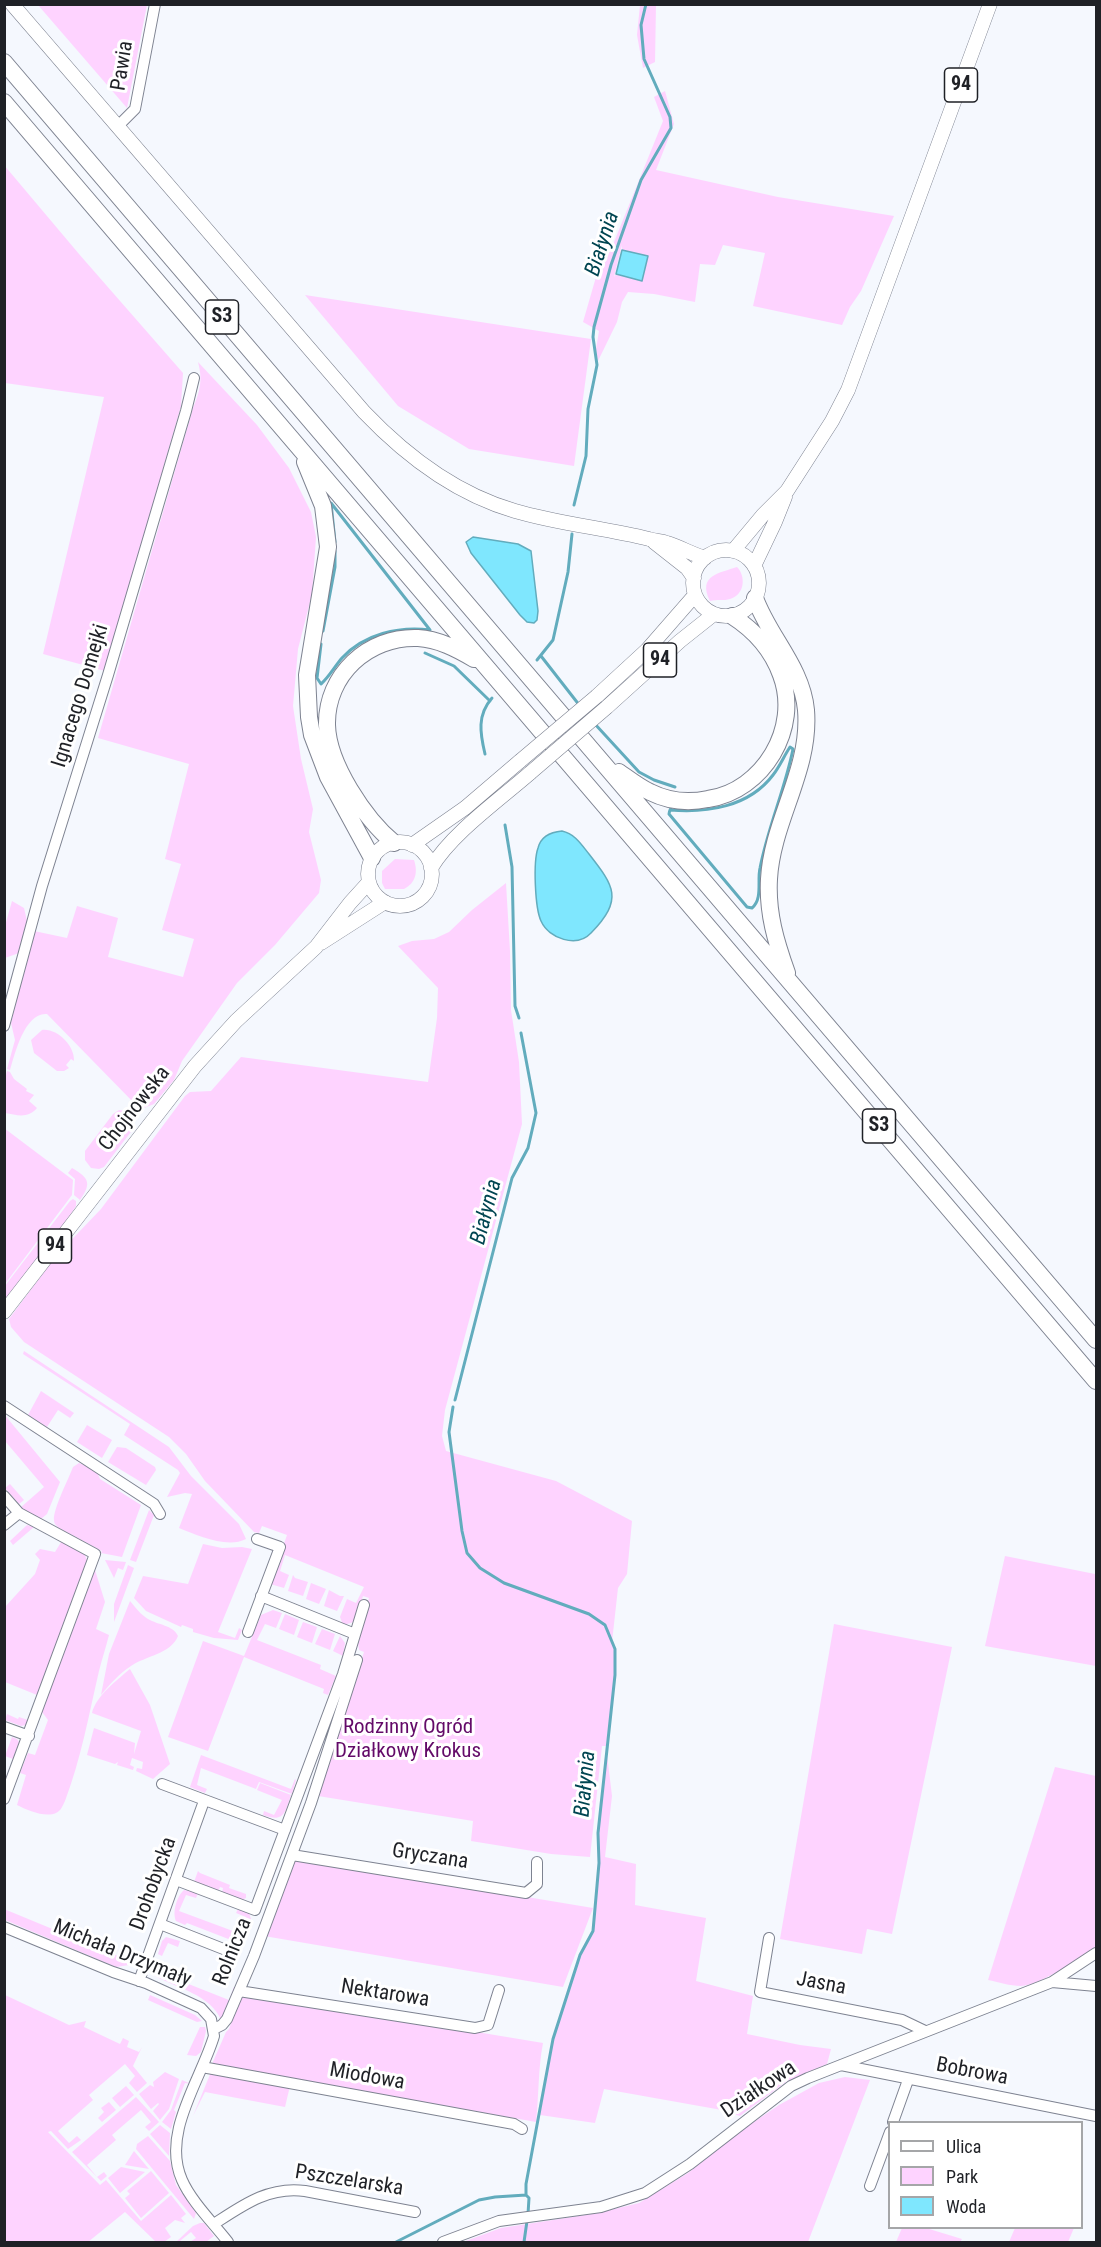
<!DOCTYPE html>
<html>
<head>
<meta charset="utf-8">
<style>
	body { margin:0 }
	#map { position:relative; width:1101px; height:2247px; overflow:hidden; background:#f5f8fe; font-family:"Roboto Condensed",sans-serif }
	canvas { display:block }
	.frame { position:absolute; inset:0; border:6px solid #1f2126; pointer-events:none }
	.legend { position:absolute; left:888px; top:2121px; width:195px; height:108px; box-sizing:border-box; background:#fff; border:2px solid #a5a6a8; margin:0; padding:8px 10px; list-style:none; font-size:18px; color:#1f2126 }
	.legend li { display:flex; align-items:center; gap:12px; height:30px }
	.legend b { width:30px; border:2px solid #a5a6a8 }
</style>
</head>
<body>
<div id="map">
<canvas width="1101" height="2247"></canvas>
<div class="frame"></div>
<ul class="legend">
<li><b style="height:8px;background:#fff"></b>Ulica</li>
<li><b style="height:16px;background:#fed3ff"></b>Park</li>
<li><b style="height:16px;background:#7fe7fe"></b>Woda</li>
</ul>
</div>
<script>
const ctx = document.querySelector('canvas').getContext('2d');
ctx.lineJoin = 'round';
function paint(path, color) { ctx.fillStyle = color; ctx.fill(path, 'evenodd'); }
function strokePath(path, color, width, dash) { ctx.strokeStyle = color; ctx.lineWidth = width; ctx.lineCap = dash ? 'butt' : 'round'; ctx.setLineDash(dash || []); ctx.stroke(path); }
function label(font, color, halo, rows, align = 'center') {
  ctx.font = font + ' "Roboto Condensed",sans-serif'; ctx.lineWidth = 6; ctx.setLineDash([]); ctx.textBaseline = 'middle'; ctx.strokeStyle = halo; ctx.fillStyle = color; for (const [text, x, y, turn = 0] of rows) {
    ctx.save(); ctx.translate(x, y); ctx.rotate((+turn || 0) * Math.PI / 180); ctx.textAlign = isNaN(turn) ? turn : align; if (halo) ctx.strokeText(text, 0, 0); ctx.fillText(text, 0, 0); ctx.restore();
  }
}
const green = new Path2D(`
	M 38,5 L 147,5 L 127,108 Z
	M 640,5 L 656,5 L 655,62 L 643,68 L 637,35 Z
	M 665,91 L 674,124 L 656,170 L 778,197 L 894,216 L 861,291 L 850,307 L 842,325 L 753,306 L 765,253 L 723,245 L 715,265 L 700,264 L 695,302 L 654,294 L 628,292 L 622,302 L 617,322 L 598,361 L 596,349 L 599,331 L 583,322 L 596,277 L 612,247 L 663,121 L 654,97 ZM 622,245 L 622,250 L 648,257 L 642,281 L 616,274 L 614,277 Z
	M 4,165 L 79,254 L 183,373 L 181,406 L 105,671 L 43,654 L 104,397 L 5,383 Z
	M 305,295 L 591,339 L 574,466 L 469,449 L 398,406 Z
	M 198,362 L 257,425 L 289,468 L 311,512 L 316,537 L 312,594 L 298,649 L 293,706 L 301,759 L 313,809 L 309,832 L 321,880 L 319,893 L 275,945 L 237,983 L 182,1061 L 174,1080 L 154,1104 L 144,1108 L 135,1104 L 47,1014 C 25,1012 15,1053 10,1070 L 7,1069 L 15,1040 L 11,1023 L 34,931 L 67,938 L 77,906 L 118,918 L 108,957 L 183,977 L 194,939 L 162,930 L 181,864 L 165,859 L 189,764 L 98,738 L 193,408 C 200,391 203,380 198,362 Z
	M 737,567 C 746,576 745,595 730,599 C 724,601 717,599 710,601 C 697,575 720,573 737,567 Z
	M 395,859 L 414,860 C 418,872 416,883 404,889 L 385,889 L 382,883 L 382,871 Z
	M 506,883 L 510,951 L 511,1010 L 519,1062 L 522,1124 L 445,1410 L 442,1436 L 446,1451 L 556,1481 L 632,1521 L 627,1574 L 618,1588 L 612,1642 L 615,1649 L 615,1675 L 606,1746 L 612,1796 L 605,1857 L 636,1864 L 635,1905 L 706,1918 L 696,1981 L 753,1996 L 747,2034 L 800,2045 L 831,2049 L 827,2064 L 787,2081 L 740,2116 L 733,2114 L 733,2112 L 604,2089 L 595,2123 L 540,2115 L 553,2039 L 567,1991 L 580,1955 L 593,1931 L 599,1863 L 598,1833 L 606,1746 L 602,1746 L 590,1857 L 551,1854 L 471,1841 L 473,1821 L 318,1796 L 364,1652 L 359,1650 L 357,1637 L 369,1598 L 363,1596 L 356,1620 L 351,1623 L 343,1625 L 340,1617 L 347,1599 L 356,1603 L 364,1587 L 285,1555 L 280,1571 L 289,1575 L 284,1588 L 270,1584 L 287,1535 L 262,1526 L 259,1533 L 254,1532 L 205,1481 L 186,1454 L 169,1437 L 24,1342 L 11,1327 L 9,1319 L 56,1256 L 101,1209 L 185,1096 L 190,1092 L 211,1091 L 241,1057 L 428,1082 L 437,1018 L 438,988 L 398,946 L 412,941 L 434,939 L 449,932 L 472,910 Z
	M 12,901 L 24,908 L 27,921 L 19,953 L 5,958 L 5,926 Z
	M 42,1030 C 57,1028 75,1046 74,1061 L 71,1059 L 66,1065 L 69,1068 L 64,1071 L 57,1071 L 34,1053 L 31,1040 Z
	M 7,1071 L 10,1072 L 14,1079 L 27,1089 L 26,1091 L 34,1095 L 29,1101 L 37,1108 C 28,1119 17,1115 5,1113 L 5,1079 Z
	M 119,1110 L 127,1111 L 132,1115 L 134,1128 L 104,1167 L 99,1169 L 91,1168 L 85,1160 L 85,1151 L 113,1114 Z
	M 4,1128 L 73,1180 L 72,1195 L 5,1284 Z
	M 72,1168 C 89,1178 92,1183 80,1200 L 74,1195 L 75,1179 L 68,1173 Z
	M 73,1199 L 76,1201 L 76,1206 L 54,1240 L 5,1305 L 4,1287 L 70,1201 Z
	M 24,1351 L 169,1447 L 191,1476 L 239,1524 L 246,1539 C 227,1549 197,1535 179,1528 L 192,1494 L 185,1493 L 167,1497 L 180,1473 L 178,1470 L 124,1435 L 130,1424 L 23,1354 Z
	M 41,1391 L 74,1413 L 70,1418 L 58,1410 L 47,1427 L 28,1415 Z
	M 4,1414 L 60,1482 L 47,1514 L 41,1519 L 20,1508 L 44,1487 L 5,1441 Z
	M 87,1425 L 112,1440 L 102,1458 L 77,1442 Z
	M 117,1447 L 126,1448 L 155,1467 L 156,1470 L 146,1485 L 108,1462 Z
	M 79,1463 L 96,1470 L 100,1479 L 141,1505 L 122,1557 L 101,1553 L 102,1551 L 59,1528 C 56,1525 54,1524 54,1520 C 53,1509 69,1478 73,1467 Z
	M 10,1484 L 24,1500 L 19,1504 L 5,1488 Z
	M 149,1510 L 154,1515 L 136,1562 L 130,1560 Z
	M 27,1525 L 34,1527 L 13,1545 L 10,1541 Z
	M 63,1539 L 84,1553 L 87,1560 L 37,1695 L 5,1682 L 5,1607 L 35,1574 L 40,1560 L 35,1554 L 40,1549 L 55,1552 Z
	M 203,1544 L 222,1548 L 242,1547 L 252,1549 L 218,1632 L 235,1638 L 239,1628 L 242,1630 L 238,1640 L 214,1638 L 193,1632 L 193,1629 L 182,1625 L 181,1627 L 146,1611 L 134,1598 L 143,1576 L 188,1584 Z
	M 1005,1556 L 1095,1574 L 1096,1567 L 1096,1666 L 985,1646 Z
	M 105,1560 L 126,1562 L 123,1570 L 118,1568 L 114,1578 Z
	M 128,1565 L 134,1568 L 114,1622 L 114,1604 Z
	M 95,1570 L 105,1602 L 96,1629 L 109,1635 C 106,1647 102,1659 99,1671 C 89,1714 81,1759 65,1801 C 63,1805 61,1811 56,1813 C 45,1818 27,1810 17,1805 L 26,1775 L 20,1773 L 28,1753 L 35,1755 L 48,1720 L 42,1712 Z
	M 293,1575 L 295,1578 L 308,1582 L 303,1596 L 288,1591 Z
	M 311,1583 L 326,1589 L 319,1604 L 306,1599 Z
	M 329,1590 L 340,1596 L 344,1596 L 337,1611 L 324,1606 Z
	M 130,1601 C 135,1607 141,1615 148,1619 C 158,1625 173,1625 178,1636 C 171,1654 145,1656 131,1666 C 119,1674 110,1684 101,1695 L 109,1654 Z
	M 273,1610 L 282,1613 L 276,1628 L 265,1624 L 257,1640 L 321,1665 L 320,1669 L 336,1676 L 328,1695 L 323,1693 L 324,1689 L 244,1657 L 208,1751 L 168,1737 L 203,1641 L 244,1656 L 261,1615 Z
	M 285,1614 L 299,1620 L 294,1635 L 279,1629 Z
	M 303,1622 L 317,1627 L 312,1643 L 297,1637 Z
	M 834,1624 L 952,1647 L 892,1934 L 867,1929 L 862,1954 L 780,1939 Z
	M 322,1629 L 335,1634 L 330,1650 L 315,1644 Z
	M 340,1636 L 345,1643 L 343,1656 L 333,1651 Z
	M 130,1669 L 150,1705 L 170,1764 L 153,1779 L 136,1771 L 137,1768 L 142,1769 L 143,1762 L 132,1758 L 130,1765 L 134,1767 L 133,1770 L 117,1765 L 118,1762 L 115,1764 L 87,1755 L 94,1728 L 135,1743 L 134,1754 L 141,1731 L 92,1713 C 96,1696 117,1680 130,1669 Z
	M 7,1714 L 18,1719 L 19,1717 L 28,1720 L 26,1725 L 21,1726 L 5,1720 Z
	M 12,1737 L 17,1739 L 19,1742 L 13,1759 L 5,1756 Z
	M 201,1755 L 291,1789 L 295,1779 L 296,1780 L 292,1794 L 259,1782 L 256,1789 L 201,1768 L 197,1785 L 207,1789 L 205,1793 L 190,1787 Z
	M 1055,1767 L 1096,1776 L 1096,1946 C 1080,1958 1041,1985 1021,1986 C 1010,1986 998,1982 988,1980 Z
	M 260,1783 L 291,1795 C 285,1813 284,1823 263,1815 L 264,1811 L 274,1815 L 282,1800 L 257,1790 Z
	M 293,1858 L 593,1908 L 563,1987 L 264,1936 Z
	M 198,1871 L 200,1873 L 230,1885 L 229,1888 L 246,1894 L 246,1898 L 241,1900 L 222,1893 L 223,1888 L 220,1887 L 218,1892 L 194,1882 Z
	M 184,1890 L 198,1893 L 196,1898 L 186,1895 L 179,1911 L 241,1934 L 246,1917 L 236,1913 L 238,1909 L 249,1913 L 251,1919 L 239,1950 L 234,1949 L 231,1940 L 187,1923 L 185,1925 L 176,1921 C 172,1912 177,1896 184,1890 Z
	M 4,1909 L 130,1961 L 129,1965 L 116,1967 L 5,1920 Z
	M 166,1937 L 180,1941 L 178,1947 L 168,1943 L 162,1956 L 158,1954 L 162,1941 Z
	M 153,1963 L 155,1964 L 153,1970 L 229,2000 L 234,1987 L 237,1988 L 221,2020 C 211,1995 177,1988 155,1976 L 152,1972 Z
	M 242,1993 L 543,2043 C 538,2069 539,2095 536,2122 L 212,2064 L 226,2032 L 229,2029 Z
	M 5,1995 L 69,2025 L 86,2021 L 84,2027 L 120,2044 L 123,2038 L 129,2041 L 127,2047 L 139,2052 L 142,2047 L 133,2066 L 147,2083 L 137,2092 L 129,2083 L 135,2076 L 125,2064 L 89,2095 L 93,2100 L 58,2131 L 69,2143 L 77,2136 L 81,2140 L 68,2149 L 51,2131 L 48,2132 L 100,2185 L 106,2180 L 141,2221 L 171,2195 L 186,2214 L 181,2218 L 185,2223 L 175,2220 L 165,2228 L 171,2237 L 164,2242 L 156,2242 L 125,2212 L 88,2242 L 5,2242 Z
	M 150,1995 L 195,2015 L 202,2021 L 197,2022 L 148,2000 Z
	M 200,2027 L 205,2027 L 206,2031 L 201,2052 L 196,2056 L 187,2055 Z
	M 165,2072 L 179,2079 L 169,2109 L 160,2120 L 153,2111 L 159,2104 L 158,2103 L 151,2109 L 139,2094 L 150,2085 L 154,2087 L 153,2082 Z
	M 211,2072 L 290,2086 L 285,2107 L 205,2092 L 193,2116 Z
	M 845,2077 L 870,2080 L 808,2242 L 463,2242 L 501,2228 L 598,2213 L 639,2203 L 688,2173 L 742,2130 L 779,2105 L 819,2083 Z
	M 182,2080 L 191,2084 L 185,2083 L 174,2110 L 176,2112 L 171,2129 L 162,2122 L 171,2110 Z
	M 126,2086 L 134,2095 L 120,2107 L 112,2098 Z
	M 136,2097 L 159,2122 L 149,2131 L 145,2127 L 151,2122 L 141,2110 L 112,2135 L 116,2140 L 87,2165 L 97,2177 L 104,2172 L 107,2176 L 101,2181 L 72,2152 Z
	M 109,2102 L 116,2110 L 102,2122 L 98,2118 L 104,2112 L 101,2108 Z
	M 160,2125 L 170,2133 L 169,2156 L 150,2134 Z
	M 148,2136 L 170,2161 L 176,2185 L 196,2213 L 194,2219 L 136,2149 L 137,2144 Z
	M 134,2151 L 149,2169 L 125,2165 Z
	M 121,2167 L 145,2172 L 120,2193 L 108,2178 Z
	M 151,2171 L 169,2193 L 141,2218 L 125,2198 L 130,2194 L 127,2191 Z
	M 200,2223 L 204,2223 L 214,2236 L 206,2242 L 190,2242 L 196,2238 L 191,2232 L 180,2241 L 181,2242 L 176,2242 L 193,2226 Z
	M 902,2228 L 926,2228 L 962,2239 L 960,2242 L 896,2242 Z
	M 1015,2228 L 1074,2228 L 1068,2242 L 1009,2242 Z`);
const water = new Path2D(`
	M 622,250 L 648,256 L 642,281 L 616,274 Z
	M 473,537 L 518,544 L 531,551 L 538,611 L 537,620 L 534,623 L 527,622 L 520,615 L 471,553 L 466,542 Z
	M 562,831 C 575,834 581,844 589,854 C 614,886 624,899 591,933 C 577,948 549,939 541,921 C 535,908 533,862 538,848 C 541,836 551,832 562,831 Z`);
const stream = new Path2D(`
	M 574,505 L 586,456 L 588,409 L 597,365 L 593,337 L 594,327 L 611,265 L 641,180 L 671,128 L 670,117 L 644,59 L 641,25 L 646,4
	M 335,542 L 331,503 L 430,630
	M 323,631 L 335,567 L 335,551
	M 321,644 L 317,678 L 321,684 C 329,677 335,666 342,658 C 364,634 399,626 430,630
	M 425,653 L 454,666 L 490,701
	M 541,656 L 580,706
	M 537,660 L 553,640 L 568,572 L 572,534
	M 594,723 L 639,772 L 654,780 L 675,787
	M 485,754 C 480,733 477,715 492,698
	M 670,810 C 707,813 749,807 773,775 C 780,766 784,756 790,747 L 793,749 C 785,789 768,827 760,868 C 757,880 763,899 752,908 L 747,907 L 669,814 C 669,812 670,810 671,808
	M 505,825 L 512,867 L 515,1006 L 519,1018
	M 455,1400 L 512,1178 L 528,1148 L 536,1113 L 521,1033
	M 453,1407 L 449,1432 L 462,1531 L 467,1553 L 480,1568 L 504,1583 L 589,1614 L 605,1625 L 615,1649 L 615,1675 L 598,1833 L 599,1863 L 593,1931 L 580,1955 L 553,2039 L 526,2184 L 526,2195 L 529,2198 L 528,2214
	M 396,2242 L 479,2200 L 495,2197 L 526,2195
	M 524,2242 L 527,2221`);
const minor = new Path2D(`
	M 117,127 L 135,109 L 155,4
	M 4,1026 L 42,886 L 108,675 L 186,411 L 194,378
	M 4,1406 L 154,1504 L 160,1514
	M 4,1496 L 19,1513 L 95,1554 L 4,1799
	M 4,1525 L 19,1513
	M 261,1596 L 355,1634
	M 248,1632 L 280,1547 L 257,1539
	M 4,1727 L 29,1736
	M 162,1784 L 285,1830
	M 292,1855 L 526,1893 L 537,1884 L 537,1862
	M 176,1880 L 255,1910 L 343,1674 L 364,1605
	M 160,1924 L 231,1952
	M 4,1927 L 113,1972 L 146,1983 L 201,2008 L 211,2019 L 214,2036 C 201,2080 161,2133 182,2180 C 191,2201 214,2224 228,2242
	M 769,1938 L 760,1992 L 902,2020 L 925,2031
	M 139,1981 L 204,1801
	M 1052,1982 L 1096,1986
	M 239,1991 L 475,2028 L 488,2025 L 499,1990
	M 214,2029 L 222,2025 L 227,2019 L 254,1956 L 311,1803 L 357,1660
	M 841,2065 L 1096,2116
	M 202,2067 L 514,2124 L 522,2129
	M 893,2122 L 908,2080
	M 870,2186 L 890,2132
	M 214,2224 C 243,2205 269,2186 305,2191 L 415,2212
	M 443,2242 L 499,2221 L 601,2207 L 645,2193 L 690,2164 L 791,2086 L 808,2078 L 1052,1982 L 1096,1953`);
const major = new Path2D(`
	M 12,4 L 364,412 C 406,456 456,494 515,511 C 559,524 605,528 649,539 C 655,541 661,541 667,543 C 680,547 692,554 705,558
	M 654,542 L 687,568 L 694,578
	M693 583a33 33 0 1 1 66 0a33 33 0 1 1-66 0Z
	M 733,551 L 763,515 L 787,491 L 832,421 L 848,390 L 990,4
	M 754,566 L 775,522 L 785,497
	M 597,696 L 647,650 L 695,595
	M 607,707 L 680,641 L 714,614
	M368 874a32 32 0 1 1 64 0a32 32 0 1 1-64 0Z
	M 412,845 L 465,808 L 520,761
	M 431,868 C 451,834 499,800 530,773
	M 321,943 L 385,902
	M 4,1312 L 195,1066 L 236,1021 L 316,947 L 350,903 L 369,882`);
const highway = new Path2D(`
	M 4,62 L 1096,1340
	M 4,102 L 1096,1381
	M 305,462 L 323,506 L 328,547 L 307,675 L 309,717 L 312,735 L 328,777 L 372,858
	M 755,598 C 769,637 802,667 806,710 C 811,770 772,821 769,879 C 767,913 776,942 787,973
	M 619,772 C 629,779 639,787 650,792 C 668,801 689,803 708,799 C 763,791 801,728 781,675 C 772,650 754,630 732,616
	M 394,843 C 365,819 328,764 327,725 C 326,675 368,636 418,638 C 438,639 457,649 474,659`);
const majorBridge = new Path2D(`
	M 520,761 L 597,696
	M 530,773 L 607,707`);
const shields = [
	[961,85,33],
	[222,317,33],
	[660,660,33],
	[879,1126,33],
	[55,1246,33]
];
const shieldNames = [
	["94",961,85],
	["S3",222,317],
	["94",660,660],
	["S3",879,1126],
	["94",55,1246]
];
const streetNames = [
	["Pawia",123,66,-81],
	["Ignacego Domejki",81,696,-73],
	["Chojnowska",135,1109,-52],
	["Gryczana",430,1857,9],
	["Drohobycka",154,1884,-70],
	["Rolnicza",233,1952,-68],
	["Michała Drzymały",122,1954,22],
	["Jasna",821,1984,11],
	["Nektarowa",385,1994,9],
	["Bobrowa",972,2072,11],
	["Miodowa",367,2077,10],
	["Działkowa",759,2090,-34],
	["Pszczelarska",349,2181,9]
];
const parkNames = [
	["Rodzinny Ogród",408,1728],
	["Działkowy Krokus",408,1752]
];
const waterNames = [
	["Białynia",603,244,-72],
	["Białynia",487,1212,-75],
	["Białynia",586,1784,-85]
];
paint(green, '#fed3ff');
paint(water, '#7fe7fe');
strokePath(water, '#62acbd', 1.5);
strokePath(stream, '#62acbd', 3);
strokePath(minor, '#7e8391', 12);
strokePath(major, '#7e8391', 15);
strokePath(highway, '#7e8391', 18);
strokePath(minor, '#fff', 10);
strokePath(major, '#fff', 14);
strokePath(highway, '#fff', 16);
strokePath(majorBridge, '#7e8391', 15, []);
strokePath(majorBridge, '#fff', 14);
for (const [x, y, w] of shields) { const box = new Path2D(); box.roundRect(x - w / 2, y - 17, w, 34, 4.5); ctx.fillStyle = '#fff'; ctx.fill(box); strokePath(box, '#1f2126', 1.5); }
label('bold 20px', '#1f2126', null, shieldNames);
label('21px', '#1f2126', '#fff', streetNames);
label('21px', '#630a68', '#fff', parkNames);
label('italic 22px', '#004551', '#fff', waterNames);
</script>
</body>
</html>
